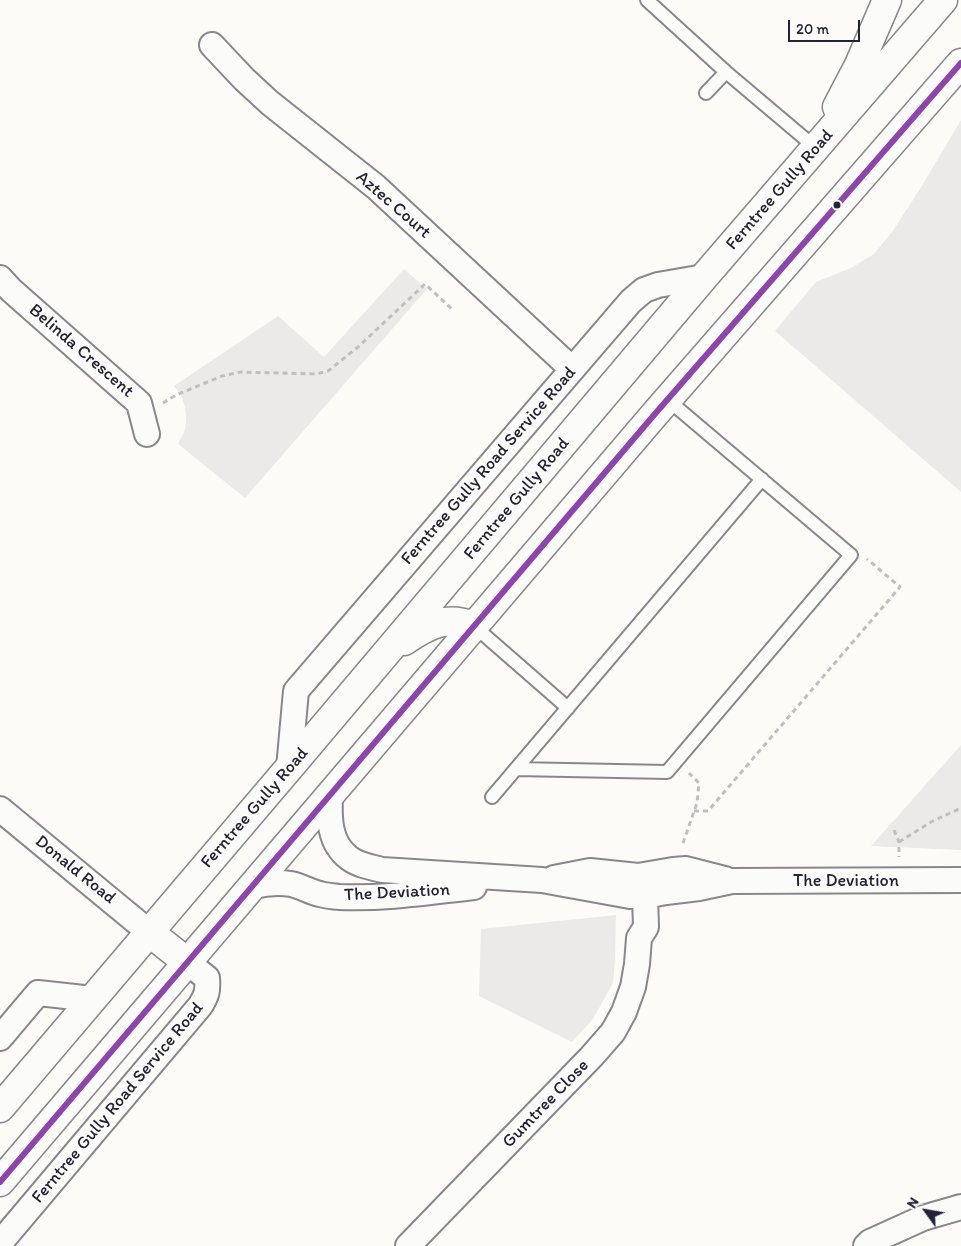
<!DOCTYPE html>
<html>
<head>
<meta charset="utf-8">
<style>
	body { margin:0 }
	#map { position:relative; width:961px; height:1246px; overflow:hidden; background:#fcfbf8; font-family:Itim,sans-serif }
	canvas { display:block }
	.north { position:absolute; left:901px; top:1186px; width:50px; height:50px; -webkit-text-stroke:4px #fdfcf7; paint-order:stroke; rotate:302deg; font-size:14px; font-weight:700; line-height:20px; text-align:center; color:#22223b }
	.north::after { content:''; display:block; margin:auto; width:18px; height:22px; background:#22223b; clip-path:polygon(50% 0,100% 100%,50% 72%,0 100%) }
	.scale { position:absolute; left:788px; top:20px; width:72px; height:22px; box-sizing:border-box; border:2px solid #22223b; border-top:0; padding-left:6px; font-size:15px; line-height:18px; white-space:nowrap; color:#22223b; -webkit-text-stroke:4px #fdfcf7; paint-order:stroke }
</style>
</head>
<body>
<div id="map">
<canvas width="961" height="1246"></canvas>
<div class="north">N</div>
<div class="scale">20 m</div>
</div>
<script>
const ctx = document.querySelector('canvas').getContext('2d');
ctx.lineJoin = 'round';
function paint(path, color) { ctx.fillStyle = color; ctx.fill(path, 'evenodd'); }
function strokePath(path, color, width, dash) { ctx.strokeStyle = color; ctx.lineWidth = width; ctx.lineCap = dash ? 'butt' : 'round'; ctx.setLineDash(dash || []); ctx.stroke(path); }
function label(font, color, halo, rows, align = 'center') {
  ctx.font = font + ' Itim,sans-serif'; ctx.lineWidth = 4; ctx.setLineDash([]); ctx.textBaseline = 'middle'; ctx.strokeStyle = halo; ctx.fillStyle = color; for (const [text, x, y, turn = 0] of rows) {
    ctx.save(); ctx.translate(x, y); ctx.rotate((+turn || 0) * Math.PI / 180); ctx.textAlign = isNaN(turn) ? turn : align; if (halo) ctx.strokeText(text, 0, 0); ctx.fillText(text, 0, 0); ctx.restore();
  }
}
const green = new Path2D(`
	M 961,120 L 961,492 L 775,331 L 816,282 L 851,268 L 874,254 L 892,232 L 920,189 Z
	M 404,269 L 427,289 L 245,498 L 178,444 C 180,439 184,434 185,429 C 188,414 185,397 174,386 L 278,316 L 324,357 Z
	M 961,745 L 961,850 L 871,846 Z
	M 616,915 L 615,960 L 613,983 L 593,1019 L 572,1042 L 479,996 L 481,929 Z`);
const path = new Path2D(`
	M 163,403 L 176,395 L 222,376 L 241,372 L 316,374 L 328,371 L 358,347 L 425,284 L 454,311
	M 694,811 L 708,811 L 900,587 L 867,559
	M 894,830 L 899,842 L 899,857
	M 899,842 L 931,822 L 961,808
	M 683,843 L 697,803 L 699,783 L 689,773`);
const lane = new Path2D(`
	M 647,0 L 726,72 L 816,148
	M 706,93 L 726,72
	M 474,626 L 568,708
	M 516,769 L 667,772 L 851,555 L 668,400
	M 492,797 L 762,479`);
const street = new Path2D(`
	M 212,45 L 244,79 L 270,103 L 376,187 L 572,369
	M 0,278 L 11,290 L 139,403 L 147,434
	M 289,768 L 296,691 L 631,301 L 644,290 L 658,285 L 704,277
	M 330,796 C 329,818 329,843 349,858 C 358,865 371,867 382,870 L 542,880 L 630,896 L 645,896 L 666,892 L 699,888 L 732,881 L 961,880
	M 0,809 L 149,932
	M 554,878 L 590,871 L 638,876 L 673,870 L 686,869 L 725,879
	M 253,886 C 266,883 278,882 291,884 C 301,886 310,892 320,894 C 326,896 333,896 339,897 C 384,899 429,892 474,887
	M 0,1038 L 38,993 L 93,999
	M 0,1243 L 200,1006 C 207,995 208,991 207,978 L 187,962
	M 408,1246 L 592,1056 L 613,1032 L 624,1012 L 633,987 L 637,964 L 639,938 L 646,927 L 645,896 L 641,883
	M 866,1246 L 870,1242 L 923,1218 L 961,1207`);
const primary = new Path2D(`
	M 837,107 L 859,65 L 887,0
	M 404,641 C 428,625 446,615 474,626
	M 149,932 L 187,962
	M 0,1108 L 289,768 L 704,277 L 943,0
	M 0,1182 L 654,415 L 961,63`);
const bus1 = new Path2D(`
	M 0,1182 L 654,415 L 961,63`);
const markers = [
	[837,205,4.5,"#22223b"]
];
const streetNames = [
	["Ferntree Gully Road",780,190,-49],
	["Aztec Court",393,205,41],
	["Belinda Crescent",81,351,41],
	["Ferntree Gully Road Service Road",489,466,-49],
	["Ferntree Gully Road",517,499,-50],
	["Ferntree Gully Road",255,808,-49],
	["Donald Road",75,870,39],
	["The Deviation",846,881],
	["The Deviation",397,893,-3],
	["Ferntree Gully Road Service Road",118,1103,-50],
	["Gumtree Close",546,1104,-46]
];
paint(green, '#ebeae8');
strokePath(lane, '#88888c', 16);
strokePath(street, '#88888c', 28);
strokePath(primary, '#88888c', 31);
strokePath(path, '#bfbfc0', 3, [5, 4]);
strokePath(lane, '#fbfbf9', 12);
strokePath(street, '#fbfbf9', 24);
strokePath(primary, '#fbfbf9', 28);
strokePath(bus1, '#8e44ad', 6);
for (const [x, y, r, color] of markers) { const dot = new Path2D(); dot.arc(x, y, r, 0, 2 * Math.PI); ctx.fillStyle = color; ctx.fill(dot); strokePath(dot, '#fdfcf7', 2); }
label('18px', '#22223b', '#fdfcf7', streetNames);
</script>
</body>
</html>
